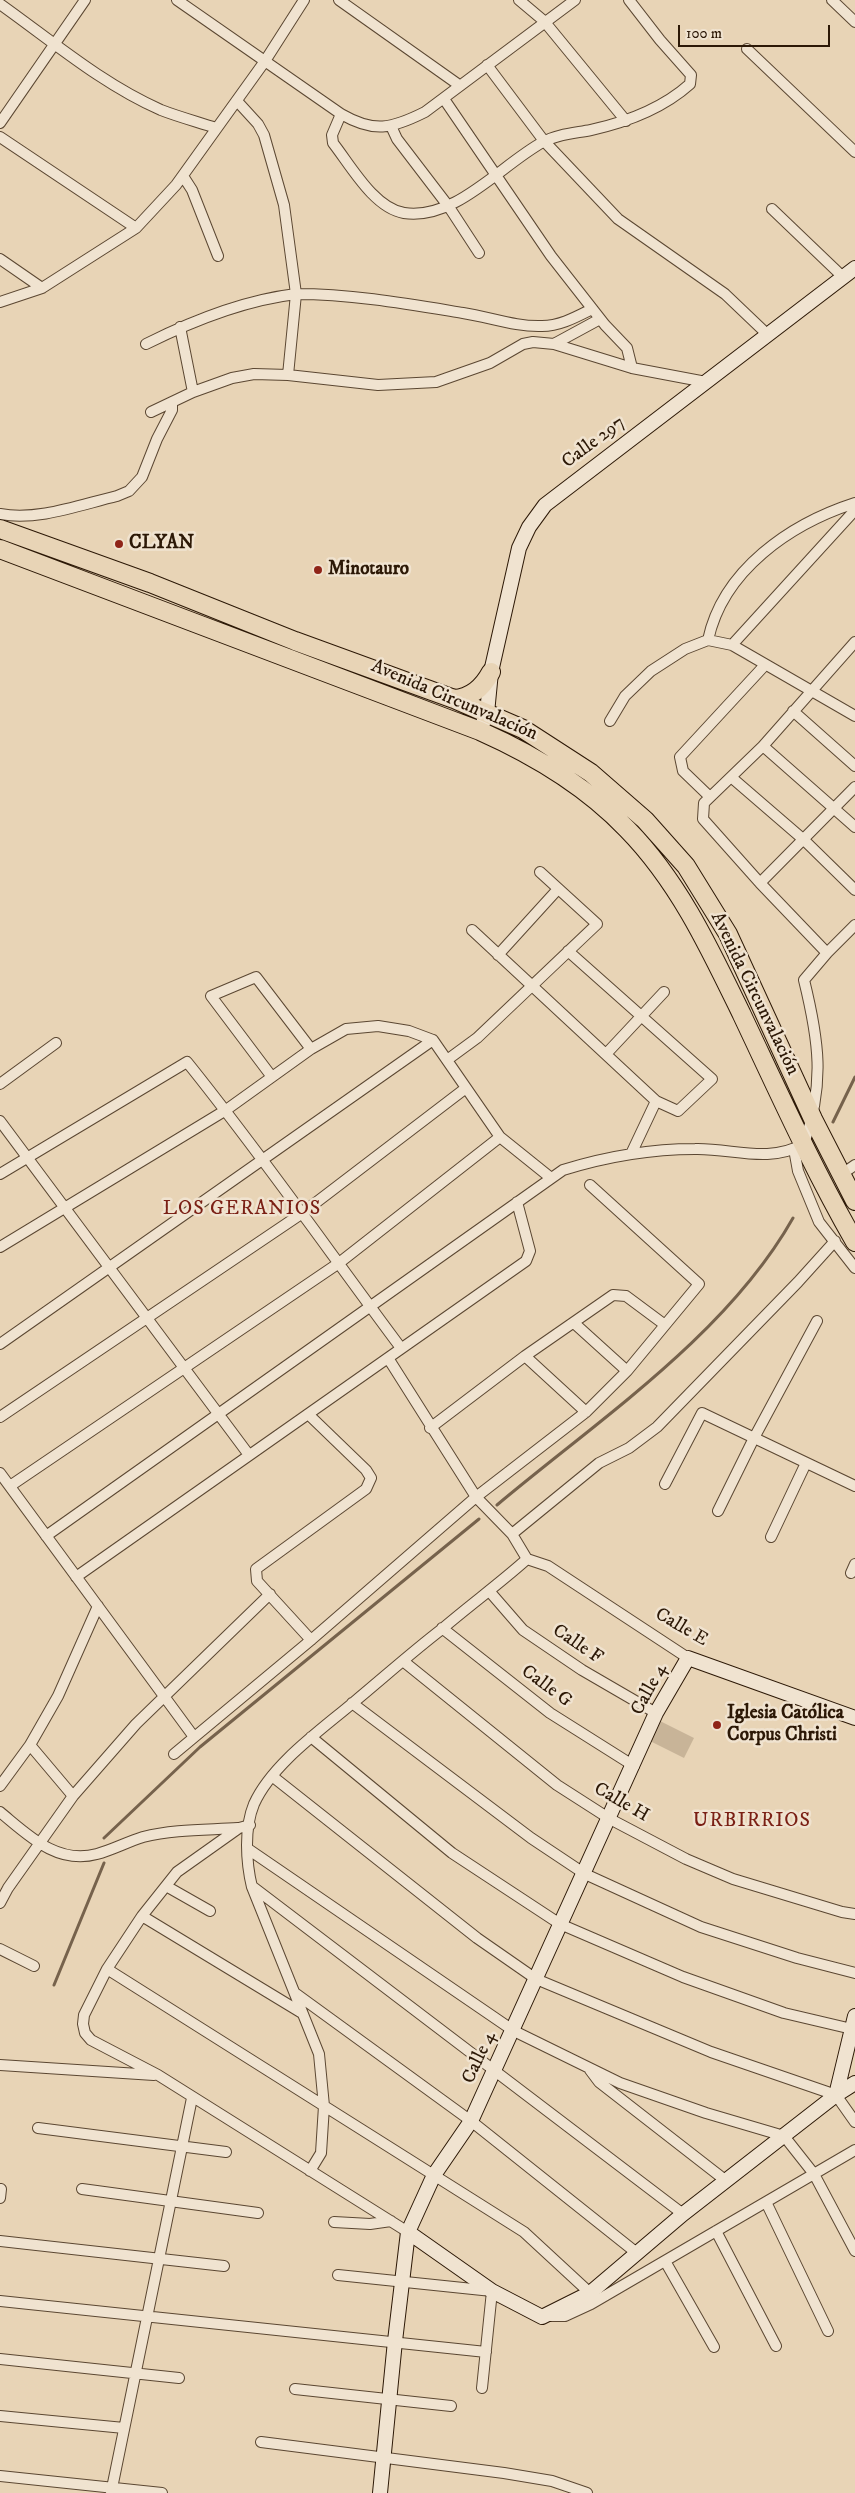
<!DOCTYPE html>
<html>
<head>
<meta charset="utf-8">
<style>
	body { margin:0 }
	#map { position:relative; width:855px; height:2493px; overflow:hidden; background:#e8d4b6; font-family:"IM FELL DW Pica",serif }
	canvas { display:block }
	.scale { position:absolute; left:678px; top:25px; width:152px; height:22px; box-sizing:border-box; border:2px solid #2c1806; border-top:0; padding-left:6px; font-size:15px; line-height:18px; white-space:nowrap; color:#2c1806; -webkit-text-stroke:4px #f0e3d0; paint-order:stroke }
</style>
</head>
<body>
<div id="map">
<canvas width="855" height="2493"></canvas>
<div class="scale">100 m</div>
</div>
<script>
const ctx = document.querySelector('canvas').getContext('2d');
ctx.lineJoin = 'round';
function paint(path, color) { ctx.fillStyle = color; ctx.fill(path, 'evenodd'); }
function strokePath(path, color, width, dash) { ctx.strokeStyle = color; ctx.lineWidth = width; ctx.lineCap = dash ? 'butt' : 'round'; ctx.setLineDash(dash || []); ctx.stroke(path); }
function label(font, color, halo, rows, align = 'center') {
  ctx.font = font + ' "IM FELL DW Pica",serif'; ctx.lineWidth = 5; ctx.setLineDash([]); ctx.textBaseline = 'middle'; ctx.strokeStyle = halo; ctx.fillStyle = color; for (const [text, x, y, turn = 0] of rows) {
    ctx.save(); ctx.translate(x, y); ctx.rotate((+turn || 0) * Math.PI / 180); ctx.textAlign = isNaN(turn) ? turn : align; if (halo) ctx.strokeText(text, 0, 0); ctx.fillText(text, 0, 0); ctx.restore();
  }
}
const green = new Path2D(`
	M 658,1720 L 694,1738 L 684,1758 L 648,1740 Z`);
const stream = new Path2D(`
	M 833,1122 L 855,1077
	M 497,1505 C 598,1420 727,1335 793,1218
	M 104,1838 L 200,1747 L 479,1519
	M 54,1985 L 104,1863`);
const street = new Path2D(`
	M 177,0 L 341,114 C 374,133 391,129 425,112 L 575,0
	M 339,0 L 459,85
	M 519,0 L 544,21 L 626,121
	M 832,0 L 855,22
	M 0,4 C 52,41 102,84 161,110 C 179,117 198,122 216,128
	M 747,49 L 855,152
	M 487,65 L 544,141 L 618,219 L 725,294 L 768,335
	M 444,99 L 551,256 L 605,325 L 627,348 L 632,368
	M 237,101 L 258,124 L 264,135 L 284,205 L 296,294 C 352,294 408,304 463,313 C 490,317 515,327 542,326 C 560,326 576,317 592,309
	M 341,114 L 332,135 L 333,143 C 351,166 374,208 404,213 C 455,221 502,164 543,142 C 557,134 576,133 591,130 C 627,122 662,109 690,84 L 691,75 L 660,40 L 629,0
	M 0,123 L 85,0
	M 391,126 L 397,139 L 449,207 L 479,253
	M 0,137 L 136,228
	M 183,176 L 192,190 L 218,256
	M 772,209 L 843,277
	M 0,259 L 42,288
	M 0,302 L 42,288 L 136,228 L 176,185 L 265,61 L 304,0
	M 180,327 L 193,392
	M 146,344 C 192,321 245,300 296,294 L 288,375
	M 554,344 L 600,319
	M 151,412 L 193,392 L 232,378 L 254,374 L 288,375 L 378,385 L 436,382 L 490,363 L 523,344 L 533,342 L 554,344 L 632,368 L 706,382
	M 0,514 C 38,521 79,505 117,496 L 129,491 L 142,477 L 157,439 L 172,410 L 172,402
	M 708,640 C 723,570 790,524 855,503
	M 732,645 L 855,510
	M 793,711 L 855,766
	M 610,721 L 625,696 L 651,671 L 685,649 L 708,640 L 732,645 L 855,716
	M 763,746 L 855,827
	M 731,777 L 804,840 L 855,890
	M 710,797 L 683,771 L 680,757 L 765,665
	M 760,883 L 855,787
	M 472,930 L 656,1101 L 631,1154
	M 568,951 L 712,1079 L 678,1111 L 656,1101
	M 827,953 L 760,883 L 703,819 L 704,803 L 763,746 L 855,642
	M 498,955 L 558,889
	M 606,1054 L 664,992
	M 447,1060 L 477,1038 L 597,924 L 540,872
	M 272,1077 L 211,996 L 256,977 L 311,1049
	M 0,1084 L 56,1043
	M 0,1121 L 249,1455
	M 794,1149 L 798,1171 L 819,1222 L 855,1268
	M 0,1174 L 187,1062 C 262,1155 330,1253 401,1348
	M 842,1174 L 855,1165
	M 0,1247 L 226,1110 L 311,1049 L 346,1029 L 378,1026 L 409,1031 L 433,1040
	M 574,1323 L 627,1371
	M 0,1344 L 433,1040 L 500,1137 L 551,1178
	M 525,1356 L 586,1412
	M 388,1358 L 476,1497 L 512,1534 L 527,1559
	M 308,1414 L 366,1470 L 371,1478 L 366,1489 L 256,1569 L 257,1581 L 311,1640
	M 0,1417 L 301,1214 L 466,1088
	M 430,1428 L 525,1356 L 613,1295 L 626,1296 L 665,1325
	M 0,1473 L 194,1737
	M 665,1484 L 702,1413 L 855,1486
	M 10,1486 L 339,1263 L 500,1137
	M 718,1511 L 754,1438 L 817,1321
	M 512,1534 L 599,1463 L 629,1448 L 657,1427 L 798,1282 L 835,1241
	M 46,1536 L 563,1170 C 605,1157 650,1149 695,1149 C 733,1148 767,1164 804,1144 C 825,1083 819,1041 804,980 L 827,953 L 855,925
	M 771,1537 L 806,1463
	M 527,1559 L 548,1566 L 688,1658
	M 851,1573 L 855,1564
	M 76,1577 L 526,1261 L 530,1251 L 517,1202
	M 490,1592 L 523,1630 L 582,1670 L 656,1713
	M 442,1628 L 550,1713 L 634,1766
	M 403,1661 L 557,1785 L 610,1819 L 686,1859 L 733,1879 L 842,1912 L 855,1914
	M 352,1703 L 531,1838 L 585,1874 L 701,1927 L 797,1958 L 855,1973
	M 311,1737 L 452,1853 L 560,1924 L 683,1977 L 784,2013 L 852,2029
	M 30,1745 L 73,1796
	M 174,1754 L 311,1640 L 476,1497 L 586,1412 L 627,1371 L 699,1284 L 590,1185
	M 272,1776 L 477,1938 L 536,1979 L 711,2052 L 836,2095 L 855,2122
	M 0,1786 L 30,1745 L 58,1696 L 98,1606
	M 0,1812 C 28,1835 57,1865 97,1854 C 112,1850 127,1842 143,1837 C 174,1829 207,1830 238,1828
	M 250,1825 L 239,1828 L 177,1872 L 142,1916 L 107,1969 L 84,2015 L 83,2024 L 85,2033 L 91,2040 L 158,2075 L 408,2232
	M 248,1849 L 514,2031 L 620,2083 L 706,2113 L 784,2136 L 814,2174 L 855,2251
	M 166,1886 L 210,1911
	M 253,1887 L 683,2214
	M 0,1903 L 8,1888 L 73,1796 L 136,1724 L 270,1594
	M 142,1916 L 302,2013
	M 0,1949 L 34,1966
	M 107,1969 L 524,2232 L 590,2293
	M 295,1993 L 471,2121 L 638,2254
	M 0,2065 L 154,2075
	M 590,2070 L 599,2082 L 725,2180
	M 38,2128 L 226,2152
	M 310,2171 L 321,2153 L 324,2106 L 319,2054 L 252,1887 C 246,1862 244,1828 254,1804 C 272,1764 321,1730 354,1702 C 383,1678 412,1652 442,1629 C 470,1605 499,1584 527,1559
	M 82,2189 L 258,2213
	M 0,2198 L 1,2189
	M 766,2202 L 828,2331
	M 334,2222 L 370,2224 L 391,2221
	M 716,2231 L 776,2346
	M 0,2241 L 224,2266
	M 665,2261 L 714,2347
	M 338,2275 L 492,2291 L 482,2388
	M 0,2301 L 486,2352
	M 548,2316 L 565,2316 L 591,2304 L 855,2150
	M 0,2359 L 179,2378
	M 295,2389 L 451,2406
	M 0,2416 L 124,2428
	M 261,2442 L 504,2473 L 552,2481 L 587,2493
	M 0,2476 L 162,2493
	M 111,2493 L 192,2098`);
const secondary = new Path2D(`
	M 483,723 L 487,713 L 491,672 L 519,548 L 529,527 L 545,505 L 855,268
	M 836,2095 L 855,2016
	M 408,2232 L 492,2291 L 542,2317 L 590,2293 L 683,2214 L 836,2095 L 855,2083
	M 380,2493 L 395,2341 L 408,2232 L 434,2175 L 471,2121 L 656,1713 L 688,1658 L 855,1718`);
const highway = new Path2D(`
	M 0,529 L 150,583 L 295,641 L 454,699 L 523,729 L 591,773 L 645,820 L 686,866 L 728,934 L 813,1119 L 855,1201
	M 0,549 L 480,731 C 534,755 586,786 627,829 C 679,882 710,949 742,1015 C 778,1091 813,1169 855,1242
	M 454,699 C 472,698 483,687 491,672`);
const markers = [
	[119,544,5,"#8f2418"],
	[318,570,5,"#8f2418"],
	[717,1725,5,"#8f2418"]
];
const streetNames = [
	["Calle 297",594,443,-37],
	["Avenida Circunvalación",454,701,23],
	["Avenida Circunvalación",754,994,64],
	["Calle E",681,1628,30],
	["Calle F",577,1645,34],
	["Calle G",546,1687,36],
	["Calle 4",650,1690,-62],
	["Calle H",621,1803,30],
	["Calle 4",480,2058,-65]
];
const poiNames = [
	["CLYAN",129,544],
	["Minotauro",328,570],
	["Iglesia Católica",727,1714],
	["Corpus Christi",727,1736]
];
const neighbourhoodNames = [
	["LOS GERANIOS",242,1210],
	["URBIRRIOS",752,1822]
];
paint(green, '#c8b498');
strokePath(stream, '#76624c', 3);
strokePath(street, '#5b4732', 12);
strokePath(secondary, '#2c1806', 16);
strokePath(highway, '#2c1806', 20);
strokePath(street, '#f0e3d0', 10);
strokePath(secondary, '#f0e3d0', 14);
strokePath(highway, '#e8d4b6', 18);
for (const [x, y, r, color] of markers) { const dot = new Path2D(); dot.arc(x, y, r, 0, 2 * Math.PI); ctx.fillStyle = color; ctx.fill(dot); strokePath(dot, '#f0e3d0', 2); }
label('19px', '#2c1806', '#f0e3d0', streetNames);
label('bold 19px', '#2c1806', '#f0e3d0', poiNames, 'left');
ctx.letterSpacing = '1px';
label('20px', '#7a1f14', '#f0e3d0', neighbourhoodNames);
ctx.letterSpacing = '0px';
</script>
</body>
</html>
